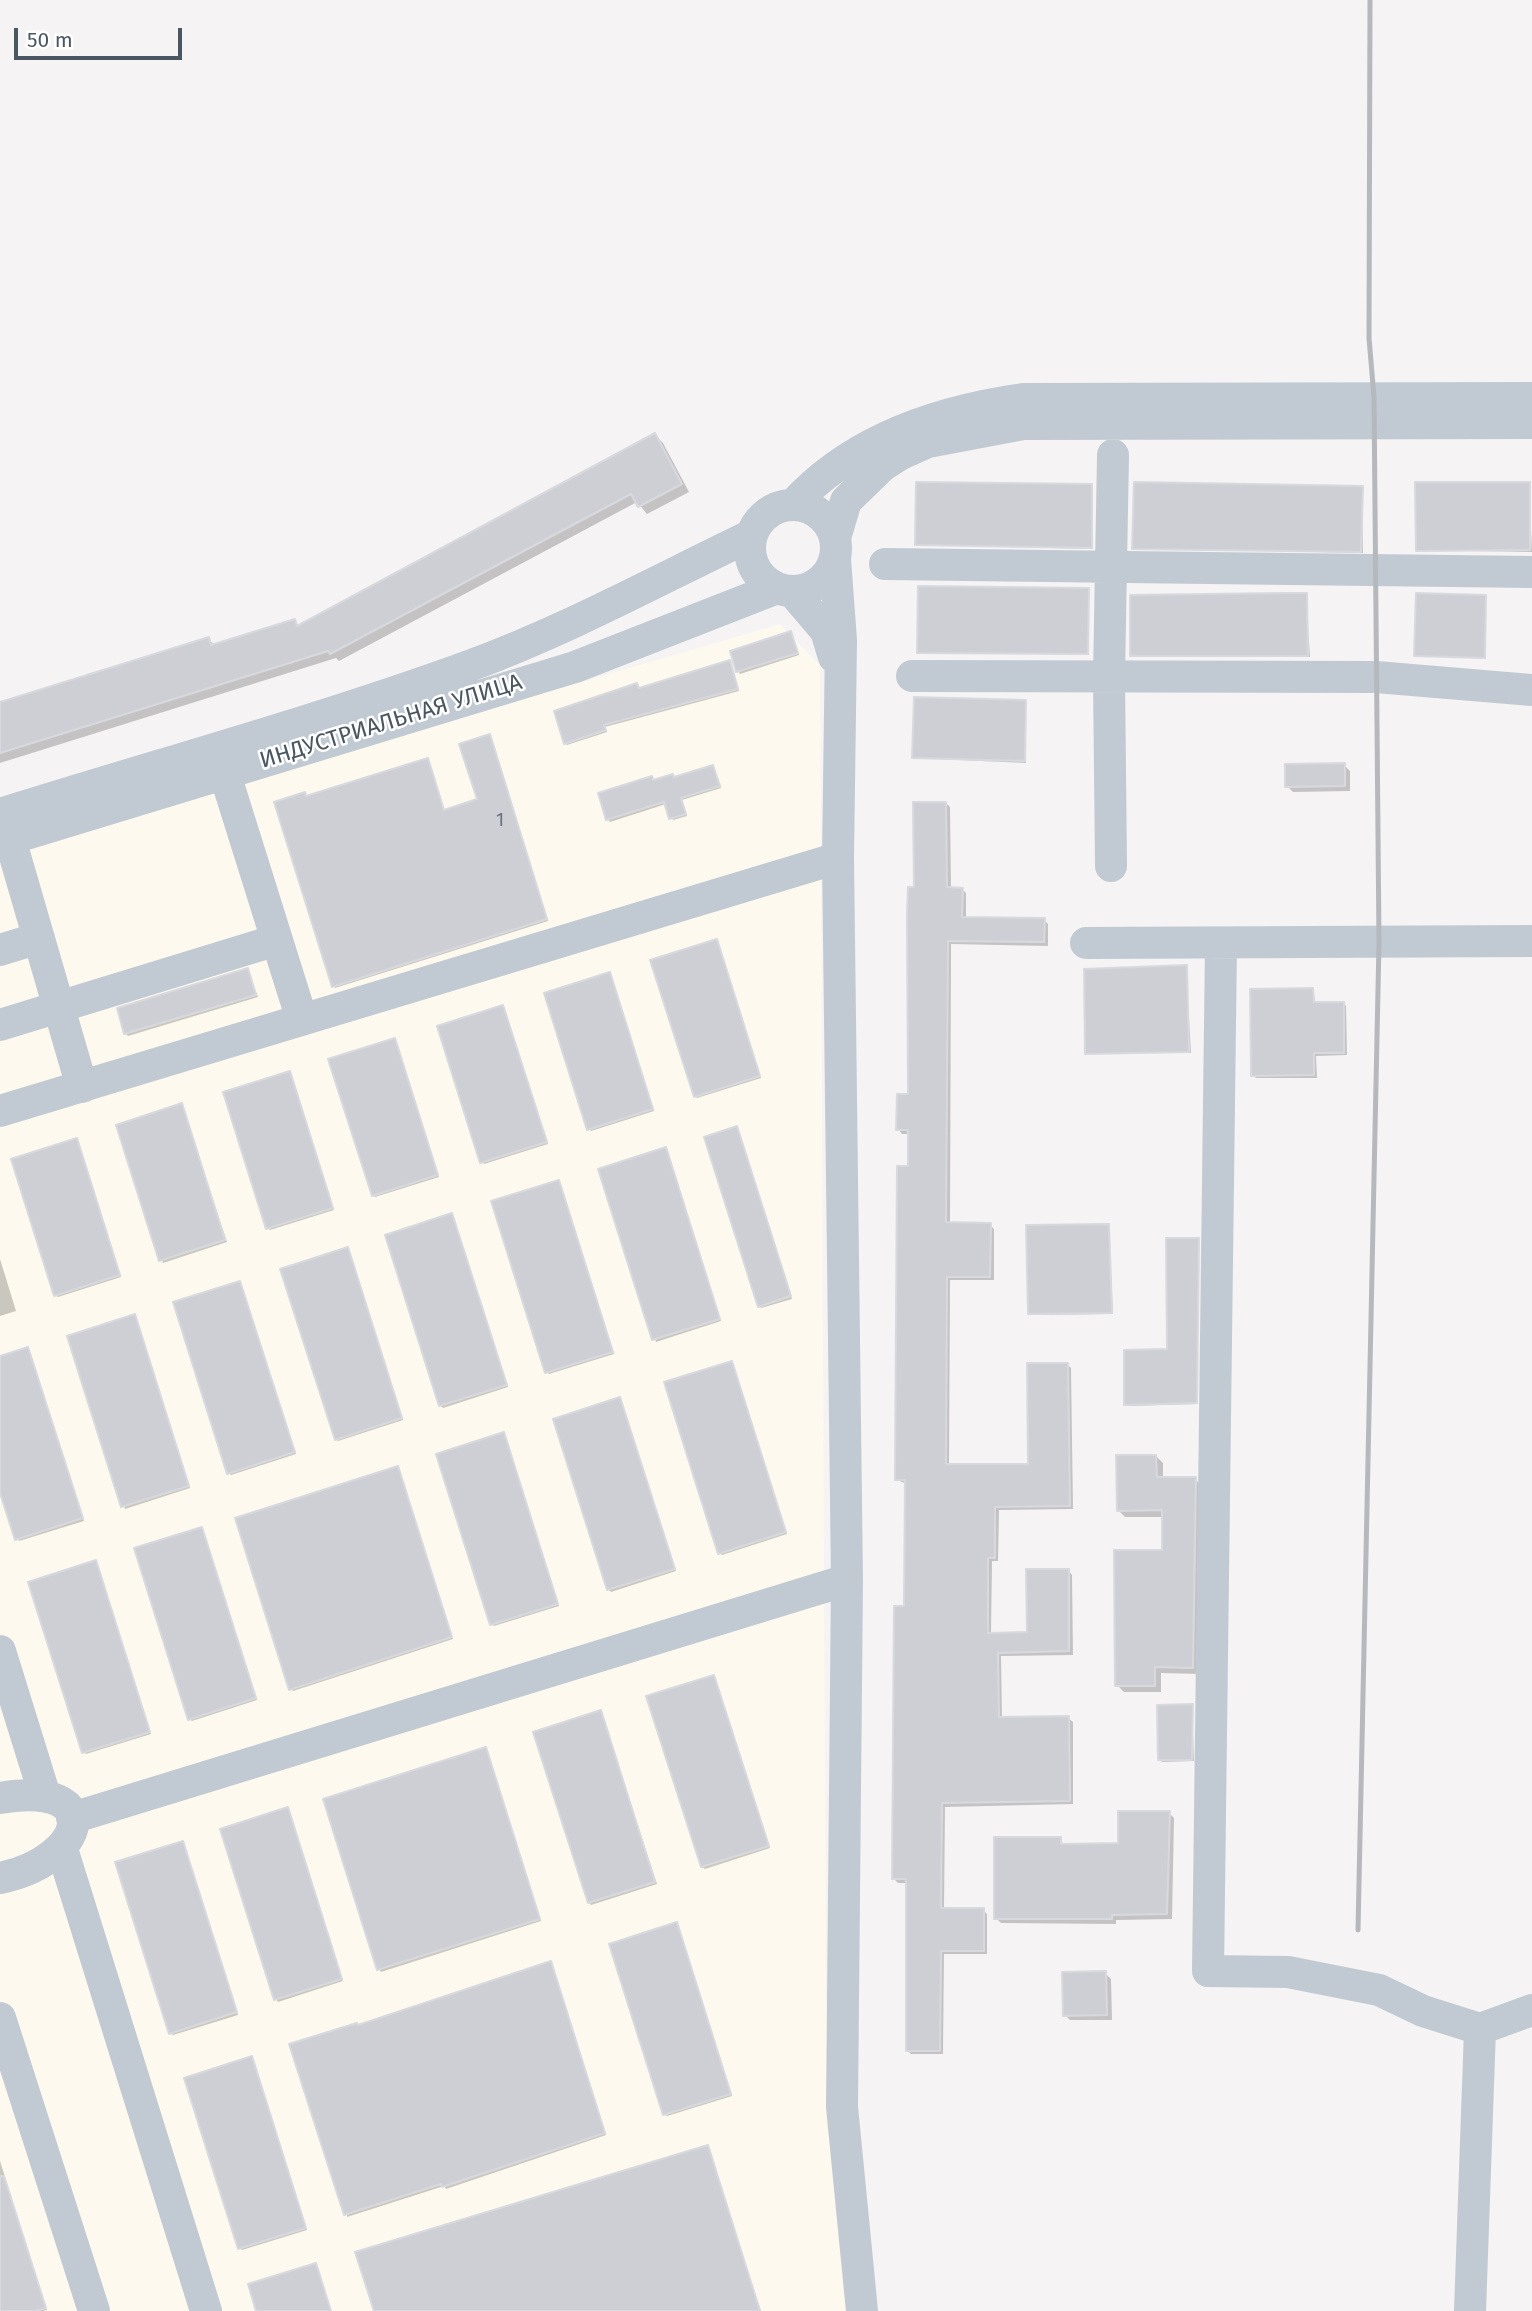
<!DOCTYPE html>
<html>
<head>
<meta charset="utf-8">
<style>
	body { margin:0 }
	#map { position:relative; width:1532px; height:2311px; overflow:hidden; background:#f5f3f3; font-family:"Fira Sans",sans-serif }
	canvas { display:block }
	.scale { position:absolute; left:14px; top:28px; width:168px; height:32px; box-sizing:border-box; border:4px solid #4a5661; border-top:0; padding-left:9px; font-size:21px; line-height:24px; white-space:nowrap; color:#4a5661; -webkit-text-stroke:5px #fff; paint-order:stroke }
</style>
</head>
<body>
<div id="map">
<canvas width="1532" height="2311"></canvas>
<div class="scale">50 m</div>
</div>
<script>
const ctx = document.querySelector('canvas').getContext('2d');
ctx.lineJoin = 'round';
function paint(path, color) { ctx.fillStyle = color; ctx.fill(path, 'evenodd'); }
function strokePath(path, color, width, dash) { ctx.strokeStyle = color; ctx.lineWidth = width; ctx.lineCap = dash ? 'butt' : 'round'; ctx.setLineDash(dash || []); ctx.stroke(path); }
function label(font, color, halo, rows, align = 'center') {
  ctx.font = font + ' "Fira Sans",sans-serif'; ctx.lineWidth = 5; ctx.setLineDash([]); ctx.textBaseline = 'middle'; ctx.strokeStyle = halo; ctx.fillStyle = color; for (const [text, x, y, turn = 0] of rows) {
    ctx.save(); ctx.translate(x, y); ctx.rotate((+turn || 0) * Math.PI / 180); ctx.textAlign = isNaN(turn) ? turn : align; if (halo) ctx.strokeText(text, 0, 0); ctx.fillText(text, 0, 0); ctx.restore();
  }
}
const commercial = new Path2D(`
	M 780,624 L 820,665 L 826,1999 L 847,2311 L 0,2311 L 0,859 L 448,721 Z`);
const shadow = new Path2D(`
	M 655,435 L 663,443 L 689,492 L 647,514 L 637,502 L 339,661 L 336,658 L 0,763 L 0,703 L 208,639 L 216,646 L 295,621 L 300,627 Z
	M 1529,484 L 1532,552 L 1417,550 Z
	M 1092,485 L 1093,549 L 917,545 Z
	M 1362,488 L 1363,553 L 1134,548 Z
	M 1088,589 L 1089,655 L 919,652 Z
	M 1306,595 L 1310,657 L 1132,655 Z
	M 1486,597 L 1486,659 L 1416,655 Z
	M 791,633 L 799,655 L 740,674 L 738,671 Z
	M 729,662 L 739,691 L 605,727 L 607,732 L 567,745 L 565,743 L 637,685 L 640,690 Z
	M 1025,701 L 1026,763 L 914,758 Z
	M 490,736 L 548,921 L 335,988 L 307,797 L 427,760 L 445,811 L 479,800 Z
	M 1344,765 L 1350,771 L 1350,791 L 1293,792 L 1287,786 Z
	M 713,767 L 721,788 L 682,800 L 687,816 L 673,820 L 666,804 L 610,822 L 608,819 L 652,778 L 654,781 L 675,778 Z
	M 946,803 L 950,807 L 951,889 L 962,889 L 966,893 L 966,919 L 1044,920 L 1048,924 L 1048,946 L 951,944 L 950,1224 L 990,1225 L 994,1229 L 994,1280 L 950,1280 L 949,1466 L 1029,1466 L 1067,1364 L 1071,1368 L 1073,1509 L 999,1510 L 998,1561 L 992,1561 L 991,1634 L 1029,1634 L 1068,1570 L 1072,1575 L 1073,1655 L 1001,1656 L 1002,1719 L 1068,1718 L 1073,1722 L 1073,1804 L 945,1807 L 944,1909 L 983,1910 L 987,1914 L 987,1954 L 944,1954 L 943,2054 L 911,2054 L 907,2050 L 908,1883 L 898,1883 L 894,1879 L 906,1608 L 907,1484 L 897,1480 L 910,1168 L 910,1134 L 902,1134 L 898,1129 L 910,1096 L 916,889 Z
	M 716,941 L 761,1078 L 697,1098 L 695,1096 Z
	M 1186,967 L 1191,1053 L 1086,1053 Z
	M 248,970 L 258,997 L 128,1036 L 126,1034 L 119,1010 Z
	M 610,974 L 654,1111 L 591,1131 L 589,1129 Z
	M 1313,990 L 1316,1004 L 1343,1003 L 1346,1006 L 1347,1055 L 1316,1056 L 1317,1078 L 1256,1078 L 1253,1075 Z
	M 503,1007 L 548,1144 L 484,1164 L 482,1162 Z
	M 394,1040 L 439,1177 L 375,1197 L 373,1195 Z
	M 291,1075 L 334,1210 L 270,1230 L 268,1228 Z
	M 182,1105 L 227,1242 L 163,1263 L 118,1126 Z
	M 737,1128 L 792,1299 L 761,1308 L 759,1306 Z
	M 77,1140 L 121,1277 L 58,1297 L 55,1295 Z
	M 666,1149 L 721,1321 L 656,1342 L 600,1170 Z
	M 559,1182 L 614,1354 L 549,1374 L 547,1372 Z
	M 452,1215 L 508,1387 L 443,1408 L 440,1405 Z
	M 1109,1226 L 1113,1314 L 1032,1315 L 1029,1313 Z
	M 1198,1240 L 1198,1404 L 1128,1406 L 1126,1404 L 1169,1351 Z
	M 348,1249 L 403,1420 L 338,1441 L 336,1439 Z
	M 0,1259 L 16,1311 L 0,1316 Z
	M 240,1283 L 296,1454 L 231,1475 L 228,1473 Z
	M 134,1316 L 190,1488 L 125,1509 L 69,1337 Z
	M 28,1349 L 84,1521 L 19,1541 L 0,1487 L 0,1358 Z
	M 731,1363 L 787,1534 L 722,1555 L 720,1553 Z
	M 620,1399 L 676,1571 L 611,1592 L 608,1589 Z
	M 504,1434 L 559,1606 L 494,1626 L 492,1624 Z
	M 1156,1456 L 1163,1463 L 1163,1478 L 1195,1479 L 1202,1486 L 1200,1674 L 1161,1673 L 1161,1692 L 1124,1692 L 1117,1685 L 1163,1551 L 1164,1517 L 1125,1517 L 1118,1510 Z
	M 397,1467 L 453,1639 L 293,1691 L 291,1689 Z
	M 201,1529 L 257,1700 L 192,1721 L 189,1719 Z
	M 96,1562 L 151,1734 L 86,1754 L 84,1752 Z
	M 714,1677 L 770,1848 L 705,1869 L 702,1867 Z
	M 1192,1706 L 1194,1761 L 1162,1762 L 1160,1759 Z
	M 601,1712 L 657,1884 L 591,1905 L 589,1902 Z
	M 485,1749 L 541,1921 L 381,1972 L 379,1969 Z
	M 288,1809 L 343,1981 L 278,2002 L 276,1999 Z
	M 1169,1813 L 1174,1818 L 1172,1919 L 1116,1920 L 1116,1924 L 1001,1923 L 996,1918 L 1060,1839 L 1065,1846 L 1120,1845 Z
	M 184,1845 L 238,2015 L 173,2035 L 170,2033 Z
	M 678,1926 L 732,2096 L 667,2116 L 664,2114 Z
	M 551,1963 L 606,2135 L 446,2189 L 444,2186 L 347,2217 L 359,2027 Z
	M 1105,1973 L 1111,1979 L 1112,2020 L 1070,2020 L 1065,2015 Z
	M 251,2058 L 307,2230 L 242,2250 L 240,2248 Z
	M 707,2147 L 761,2311 L 376,2311 Z
	M 0,2161 L 47,2310 L 43,2311 L 0,2311 Z`);
const building = new Path2D(`
	M 655,433 L 682,484 L 638,507 L 631,494 L 330,654 L 328,651 L 0,753 L 0,702 L 209,637 L 211,645 L 295,619 L 297,626 Z
	M 916,482 L 1092,484 L 1092,548 L 915,545 Z
	M 1134,482 L 1363,486 L 1361,552 L 1132,549 Z
	M 1415,482 L 1530,482 L 1530,550 L 1416,551 Z
	M 918,586 L 1089,588 L 1088,654 L 917,653 Z
	M 1282,593 L 1307,593 L 1308,656 L 1130,656 L 1130,595 Z
	M 1416,593 L 1486,595 L 1485,658 L 1414,656 Z
	M 791,631 L 798,653 L 736,672 L 730,651 Z
	M 730,660 L 738,689 L 604,725 L 606,730 L 564,744 L 554,711 L 637,683 L 639,688 Z
	M 914,697 L 1026,700 L 1025,761 L 912,758 Z
	M 490,734 L 547,919 L 332,987 L 274,802 L 305,792 L 306,796 L 428,758 L 444,810 L 477,799 L 459,744 Z
	M 1345,763 L 1345,786 L 1285,787 L 1285,764 Z
	M 713,765 L 720,786 L 681,798 L 686,814 L 669,819 L 664,802 L 606,820 L 598,793 L 652,776 L 653,780 L 673,774 L 674,777 Z
	M 913,802 L 946,802 L 947,887 L 963,888 L 962,917 L 1045,918 L 1044,942 L 948,941 L 946,1222 L 991,1223 L 990,1277 L 947,1277 L 946,1464 L 1028,1464 L 1027,1363 L 1068,1363 L 1070,1506 L 995,1507 L 995,1558 L 988,1558 L 988,1633 L 1027,1632 L 1026,1569 L 1069,1569 L 1069,1651 L 998,1653 L 999,1717 L 1069,1716 L 1070,1801 L 942,1803 L 941,1908 L 984,1908 L 984,1951 L 941,1951 L 940,2051 L 906,2051 L 906,1879 L 892,1879 L 894,1606 L 904,1606 L 905,1480 L 895,1480 L 897,1166 L 908,1166 L 908,1130 L 896,1130 L 897,1094 L 908,1094 L 907,916 L 908,887 L 914,887 Z
	M 717,939 L 760,1076 L 694,1097 L 650,960 Z
	M 1187,965 L 1189,1052 L 1085,1054 L 1084,969 Z
	M 248,968 L 256,995 L 124,1034 L 117,1008 Z
	M 610,972 L 653,1109 L 587,1130 L 544,993 Z
	M 1313,988 L 1314,1002 L 1344,1002 L 1344,1053 L 1314,1053 L 1314,1075 L 1251,1076 L 1250,989 Z
	M 503,1005 L 547,1142 L 480,1163 L 437,1026 Z
	M 395,1038 L 438,1175 L 372,1196 L 328,1059 Z
	M 290,1071 L 333,1208 L 266,1229 L 223,1092 Z
	M 182,1103 L 225,1240 L 159,1261 L 116,1125 Z
	M 737,1126 L 791,1296 L 758,1307 L 704,1137 Z
	M 77,1138 L 120,1275 L 54,1296 L 11,1159 Z
	M 666,1147 L 720,1319 L 652,1340 L 598,1169 Z
	M 559,1180 L 613,1352 L 545,1373 L 491,1201 Z
	M 452,1213 L 507,1385 L 439,1406 L 385,1235 Z
	M 1109,1224 L 1112,1313 L 1028,1314 L 1026,1225 Z
	M 1166,1238 L 1199,1238 L 1197,1403 L 1124,1405 L 1124,1350 L 1167,1349 Z
	M 348,1247 L 402,1418 L 335,1440 L 280,1269 Z
	M 240,1281 L 295,1452 L 227,1474 L 173,1302 Z
	M 135,1314 L 189,1486 L 121,1507 L 67,1336 Z
	M 28,1347 L 83,1518 L 15,1540 L 0,1493 L 0,1356 Z
	M 732,1361 L 786,1532 L 718,1554 L 664,1382 Z
	M 620,1397 L 675,1569 L 607,1590 L 553,1419 Z
	M 504,1432 L 558,1604 L 490,1625 L 436,1454 Z
	M 1116,1455 L 1156,1455 L 1157,1477 L 1196,1477 L 1193,1668 L 1155,1667 L 1155,1686 L 1115,1686 L 1114,1550 L 1162,1550 L 1162,1510 L 1117,1511 Z
	M 398,1466 L 452,1637 L 289,1690 L 235,1518 Z
	M 202,1527 L 256,1698 L 188,1720 L 134,1548 Z
	M 96,1560 L 150,1732 L 82,1753 L 28,1582 Z
	M 714,1675 L 769,1846 L 701,1867 L 646,1696 Z
	M 1193,1704 L 1192,1760 L 1158,1760 L 1157,1705 Z
	M 601,1710 L 655,1882 L 588,1903 L 533,1732 Z
	M 486,1747 L 540,1919 L 377,1970 L 323,1799 Z
	M 288,1807 L 342,1979 L 274,2000 L 220,1829 Z
	M 1118,1811 L 1170,1811 L 1167,1914 L 1112,1915 L 1112,1919 L 994,1919 L 994,1837 L 1061,1837 L 1061,1844 L 1118,1843 Z
	M 183,1841 L 237,2012 L 169,2034 L 115,1862 Z
	M 677,1922 L 731,2094 L 663,2115 L 609,1944 Z
	M 551,1961 L 605,2133 L 442,2187 L 441,2184 L 344,2215 L 289,2044 L 357,2023 L 358,2025 Z
	M 1106,1971 L 1107,2015 L 1063,2016 L 1062,1972 Z
	M 252,2056 L 306,2228 L 238,2249 L 184,2078 Z
	M 708,2145 L 760,2311 L 374,2311 L 355,2252 Z
	M 0,2176 L 4,2176 L 46,2308 L 35,2311 L 0,2311 Z
	M 316,2263 L 331,2311 L 256,2311 L 248,2284 Z`);
const minor = new Path2D(`
	M 793,505 C 852,439 938,411 1023,399 L 1532,398
	M750 548a43 43 0 1 1 86 0a43 43 0 1 1-86 0Z
	M 835,538 L 846,501 L 882,466 L 899,455 L 928,442 L 1023,424 L 1532,423
	M 835,559 L 841,640 L 838,858 L 847,1580 L 842,2107 L 862,2311
	M 885,564 L 1532,572
	M 792,591 L 826,631 L 834,657
	M 912,676 L 1376,677 L 1532,690
	M 218,752 L 302,1020
	M 0,814 C 156,765 315,722 469,666 C 567,630 658,580 752,535
	M 10,839 L 82,1087
	M 0,842 L 575,667 L 777,588
	M 1111,866 L 1109,676 L 1113,455
	M 1086,943 L 1532,941
	M 1221,945 L 1208,1971 L 1288,1972 L 1379,1990 L 1423,2011 L 1480,2029 L 1532,2010
	M 0,950 L 39,938
	M 0,1025 L 277,940
	M 0,1111 L 838,858
	M 0,1651 L 45,1796
	M 0,1798 C 108,1780 87,1860 0,1878
	M 72,1818 L 847,1580
	M 62,1849 L 206,2311
	M 0,2018 L 94,2311
	M 1470,2311 L 1480,2029`);
const rail = new Path2D(`
	M 1358,1930 L 1379,943 L 1374,397 L 1369,338 L 1370,0`);
const numberNames = [
	["1",500,821]
];
const streetNames = [
	["ИНДУСТРИАЛЬНАЯ УЛИЦА",391,722,-17]
];
paint(commercial, '#fdf9ef');
paint(shadow, '#0003');
paint(building, '#cdcfd5');
strokePath(building, '#d7d9de', 2);
strokePath(minor, '#c1cad2', 32);
strokePath(rail, '#b5b8bd', 5);
label('19px', '#6b747e', null, numberNames);
label('23px', '#4a5661', '#fff', streetNames);
</script>
</body>
</html>
